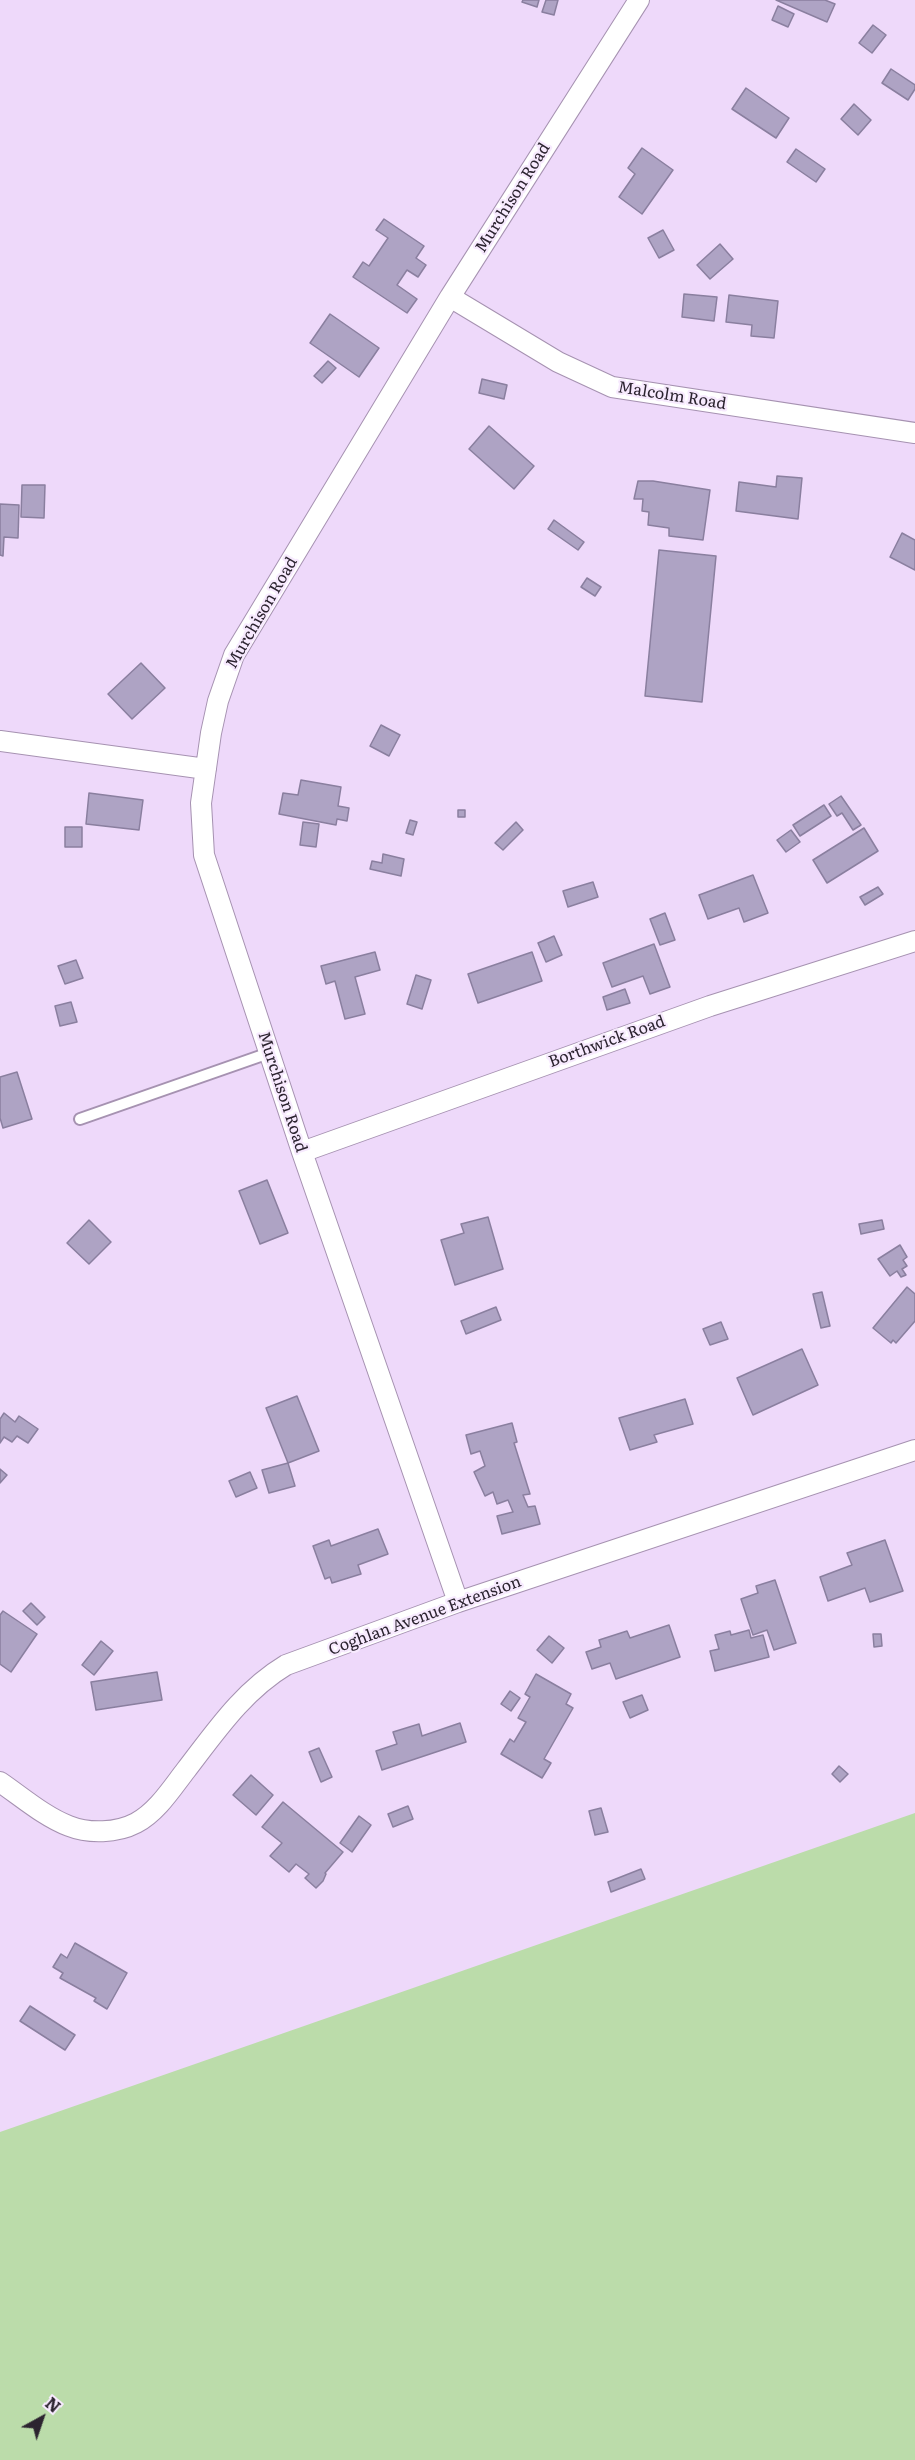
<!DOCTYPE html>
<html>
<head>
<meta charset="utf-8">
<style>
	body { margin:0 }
	#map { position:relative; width:915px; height:2460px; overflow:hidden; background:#eed9fa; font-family:Literata,serif }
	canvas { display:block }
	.north { position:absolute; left:12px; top:2388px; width:60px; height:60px; -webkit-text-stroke:4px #f7eafe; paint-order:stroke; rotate:40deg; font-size:16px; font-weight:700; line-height:24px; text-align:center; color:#2c2430 }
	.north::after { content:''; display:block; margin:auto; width:21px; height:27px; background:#2c2430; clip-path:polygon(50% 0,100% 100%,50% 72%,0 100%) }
</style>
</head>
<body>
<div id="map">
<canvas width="915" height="2460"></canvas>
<div class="north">N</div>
</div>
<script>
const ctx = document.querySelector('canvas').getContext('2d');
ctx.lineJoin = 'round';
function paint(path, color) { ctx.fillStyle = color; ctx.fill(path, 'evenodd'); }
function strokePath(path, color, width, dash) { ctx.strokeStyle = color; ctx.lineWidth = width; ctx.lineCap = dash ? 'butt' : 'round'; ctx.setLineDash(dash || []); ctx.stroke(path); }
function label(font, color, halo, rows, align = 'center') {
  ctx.font = font + ' Literata,serif'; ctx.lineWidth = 4.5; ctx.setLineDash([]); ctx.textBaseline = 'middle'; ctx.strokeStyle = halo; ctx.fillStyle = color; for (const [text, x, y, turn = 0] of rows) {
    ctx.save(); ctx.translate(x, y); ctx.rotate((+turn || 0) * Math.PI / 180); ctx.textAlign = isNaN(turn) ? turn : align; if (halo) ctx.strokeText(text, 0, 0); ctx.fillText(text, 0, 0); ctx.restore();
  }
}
const green = new Path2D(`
	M 915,1813 L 915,2460 L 0,2460 L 0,2132 Z`);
const building = new Path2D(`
	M 523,0 L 539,0 L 537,7 L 522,2 Z
	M 546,0 L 558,0 L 554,15 L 542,12 Z
	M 776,0 L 825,0 L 835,4 L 827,22 Z
	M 778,6 L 794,14 L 788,27 L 772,20 Z
	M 873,25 L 886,35 L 872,53 L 859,43 Z
	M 891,69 L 915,85 L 915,89 L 908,100 L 882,83 Z
	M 746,88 L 789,118 L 776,138 L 732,109 Z
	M 854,104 L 871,120 L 858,135 L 841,119 Z
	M 642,148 L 673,170 L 642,214 L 619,197 L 635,174 L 628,168 Z
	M 796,149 L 825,169 L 816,182 L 787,162 Z
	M 384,219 L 424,246 L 416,258 L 426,265 L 418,277 L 407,270 L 397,285 L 417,299 L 407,313 L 353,277 L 363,262 L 369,266 L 388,238 L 376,230 Z
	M 663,230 L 674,250 L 659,258 L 648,238 Z
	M 720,244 L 733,259 L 710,279 L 697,265 Z
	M 684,294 L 717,297 L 714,321 L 682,317 Z
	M 729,295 L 778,301 L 774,338 L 751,336 L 752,325 L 726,322 Z
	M 330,314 L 379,348 L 359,377 L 310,343 Z
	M 328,361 L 336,368 L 322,383 L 314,376 Z
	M 482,379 L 507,385 L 504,399 L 479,393 Z
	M 489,426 L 534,466 L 514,489 L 469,449 Z
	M 777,476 L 802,478 L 798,519 L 736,511 L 739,482 L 776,487 Z
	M 638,481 L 653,481 L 710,490 L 703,540 L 669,536 L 669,528 L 648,525 L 649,512 L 642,511 L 643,499 L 634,499 Z
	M 22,485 L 45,485 L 44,518 L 21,517 Z
	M 0,504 L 19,505 L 18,538 L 4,537 L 3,556 L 0,555 Z
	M 554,520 L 584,542 L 578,550 L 548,529 Z
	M 902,533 L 915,540 L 915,570 L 890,557 Z
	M 659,550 L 716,556 L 702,702 L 645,696 Z
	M 587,578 L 601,587 L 595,596 L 581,587 Z
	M 141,663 L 165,688 L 132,719 L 108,694 Z
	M 381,725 L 400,735 L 389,756 L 370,746 Z
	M 301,780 L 341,787 L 338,806 L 349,808 L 347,821 L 337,819 L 336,825 L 279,814 L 283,793 L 298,795 Z
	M 89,793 L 143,800 L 139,830 L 86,824 Z
	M 841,796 L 861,825 L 853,830 L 842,813 L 837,816 L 829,804 Z
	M 824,805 L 831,816 L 800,836 L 793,825 Z
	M 458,810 L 465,810 L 465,817 L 458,817 Z
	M 410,820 L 417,822 L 413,835 L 406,833 Z
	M 303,822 L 319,824 L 316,847 L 300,845 Z
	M 516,822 L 523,830 L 503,850 L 495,843 Z
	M 65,827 L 82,827 L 82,847 L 65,847 Z
	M 864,828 L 878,851 L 827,883 L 813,860 Z
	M 791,830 L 800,842 L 786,852 L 777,840 Z
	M 383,854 L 404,859 L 401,876 L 370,869 L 372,861 L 382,863 Z
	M 753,875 L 768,913 L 744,922 L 739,908 L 708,919 L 699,895 Z
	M 593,882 L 598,897 L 568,907 L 563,891 Z
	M 878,887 L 883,894 L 865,905 L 860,897 Z
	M 665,913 L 675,940 L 660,945 L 650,919 Z
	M 554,936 L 562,955 L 546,962 L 538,943 Z
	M 654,944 L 670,987 L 650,994 L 643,976 L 612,987 L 603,963 Z
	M 375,952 L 380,970 L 355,977 L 365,1014 L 345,1019 L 335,981 L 326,984 L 321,966 Z
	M 532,952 L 542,981 L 478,1003 L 468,974 Z
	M 76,960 L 83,978 L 65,984 L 58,966 Z
	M 416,975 L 431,980 L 422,1009 L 407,1004 Z
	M 625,989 L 630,1003 L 607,1010 L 603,997 Z
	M 71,1002 L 77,1022 L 60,1026 L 55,1006 Z
	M 17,1072 L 32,1119 L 3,1128 L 0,1118 L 0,1077 Z
	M 267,1180 L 288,1233 L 260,1244 L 239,1191 Z
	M 488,1217 L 503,1269 L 455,1285 L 441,1240 L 464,1233 L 461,1224 Z
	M 89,1220 L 111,1242 L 89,1264 L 67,1243 Z
	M 882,1220 L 884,1229 L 861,1234 L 859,1224 Z
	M 900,1245 L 907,1257 L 903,1260 L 907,1266 L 902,1269 L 906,1275 L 901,1277 L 897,1271 L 890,1276 L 878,1259 Z
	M 907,1287 L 915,1294 L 915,1321 L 896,1343 L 893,1340 L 891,1343 L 873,1328 Z
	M 822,1292 L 830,1326 L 821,1328 L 813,1294 Z
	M 496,1307 L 501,1320 L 466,1334 L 461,1321 Z
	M 721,1322 L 728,1339 L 710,1345 L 703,1329 Z
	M 802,1349 L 818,1385 L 753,1415 L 737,1378 Z
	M 297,1396 L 319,1451 L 288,1463 L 266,1408 Z
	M 685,1399 L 693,1424 L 654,1435 L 657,1442 L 630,1450 L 619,1418 Z
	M 4,1413 L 15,1422 L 19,1416 L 38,1429 L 28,1443 L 17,1436 L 12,1442 L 4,1437 L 0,1443 L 0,1419 Z
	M 512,1423 L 517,1442 L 514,1443 L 530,1494 L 523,1495 L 528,1507 L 535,1506 L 540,1524 L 502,1534 L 497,1516 L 513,1512 L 508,1500 L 497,1504 L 493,1492 L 485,1496 L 474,1472 L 485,1466 L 480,1451 L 471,1454 L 466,1435 Z
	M 288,1463 L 295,1486 L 269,1493 L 262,1470 Z
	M 0,1469 L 7,1475 L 0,1483 Z
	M 250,1472 L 257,1488 L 236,1497 L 229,1481 Z
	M 378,1529 L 388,1554 L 358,1565 L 361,1574 L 332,1583 L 330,1577 L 325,1579 L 313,1546 L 329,1540 L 331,1546 Z
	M 885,1540 L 903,1591 L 870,1602 L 865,1588 L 828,1601 L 820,1577 L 852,1565 L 847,1553 Z
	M 775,1580 L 796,1643 L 774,1650 L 767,1630 L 753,1635 L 741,1599 L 758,1593 L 756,1586 Z
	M 31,1603 L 45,1617 L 37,1625 L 23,1611 Z
	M 3,1611 L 37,1634 L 11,1672 L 0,1664 L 0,1615 Z
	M 669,1625 L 680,1657 L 616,1679 L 610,1663 L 592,1669 L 586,1652 L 601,1647 L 599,1640 L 627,1631 L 630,1638 Z
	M 749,1630 L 751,1638 L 763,1635 L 769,1657 L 715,1671 L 710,1651 L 719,1649 L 715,1635 L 730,1631 L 731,1635 Z
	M 873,1634 L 881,1634 L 882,1646 L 874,1647 Z
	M 549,1636 L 564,1648 L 552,1663 L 537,1650 Z
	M 101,1641 L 113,1651 L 94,1675 L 82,1665 Z
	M 157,1672 L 162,1700 L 96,1710 L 91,1682 Z
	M 536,1674 L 571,1694 L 566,1704 L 573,1708 L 544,1759 L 551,1763 L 542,1778 L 501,1754 L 510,1739 L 514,1742 L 526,1722 L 518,1718 L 530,1697 L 525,1694 Z
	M 510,1691 L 520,1698 L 511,1711 L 501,1704 Z
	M 642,1695 L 648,1710 L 630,1718 L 623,1702 Z
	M 460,1723 L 466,1742 L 382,1770 L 376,1751 L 397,1744 L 393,1732 L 419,1724 L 422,1736 Z
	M 319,1748 L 332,1777 L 321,1782 L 309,1752 Z
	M 839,1766 L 848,1774 L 840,1782 L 832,1774 Z
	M 251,1775 L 273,1795 L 256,1815 L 233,1795 Z
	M 283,1802 L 343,1852 L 325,1873 L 326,1874 L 323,1881 L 316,1888 L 305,1878 L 309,1874 L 296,1864 L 289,1872 L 270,1856 L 282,1843 L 262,1827 Z
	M 408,1806 L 413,1819 L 393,1827 L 388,1814 Z
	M 601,1808 L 608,1832 L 595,1835 L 589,1811 Z
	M 359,1816 L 371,1825 L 352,1852 L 340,1843 Z
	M 641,1869 L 645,1879 L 611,1892 L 608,1882 Z
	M 75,1943 L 127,1973 L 107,2009 L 94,2001 L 96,1998 L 60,1978 L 63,1973 L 53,1967 L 61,1954 L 67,1958 Z
	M 30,2006 L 75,2035 L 65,2050 L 20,2021 Z`);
const lane = new Path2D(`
	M 80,1119 L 269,1053`);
const street = new Path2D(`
	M 450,297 L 558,362 L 612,387 L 915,433
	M 0,741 L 206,769
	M 302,1152 L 710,1006 L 915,941
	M 458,1602 L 302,1152 L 204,855 L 201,803 L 211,733 L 218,701 L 234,655 L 450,297 L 639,0
	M 0,1782 C 22,1797 45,1817 69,1826 C 89,1834 117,1833 136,1823 C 157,1812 172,1788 186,1770 C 216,1731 243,1691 286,1665 L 458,1602 L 915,1450`);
const streetNames = [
	["Murchison Road",513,198,-58],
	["Malcolm Road",672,396,9],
	["Murchison Road",262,613,-60],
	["Borthwick Road",607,1042,-20],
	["Murchison Road",282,1092,72],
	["Coghlan Avenue Extension",425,1616,-20]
];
paint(green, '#bbdcaa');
paint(building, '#aea3c4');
strokePath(building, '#8a7f9f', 1.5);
strokePath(lane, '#a692b1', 14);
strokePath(street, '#a692b1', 22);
strokePath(lane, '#fff', 10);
strokePath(street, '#fff', 20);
label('16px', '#2c2430', '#f7eafe', streetNames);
</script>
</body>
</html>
